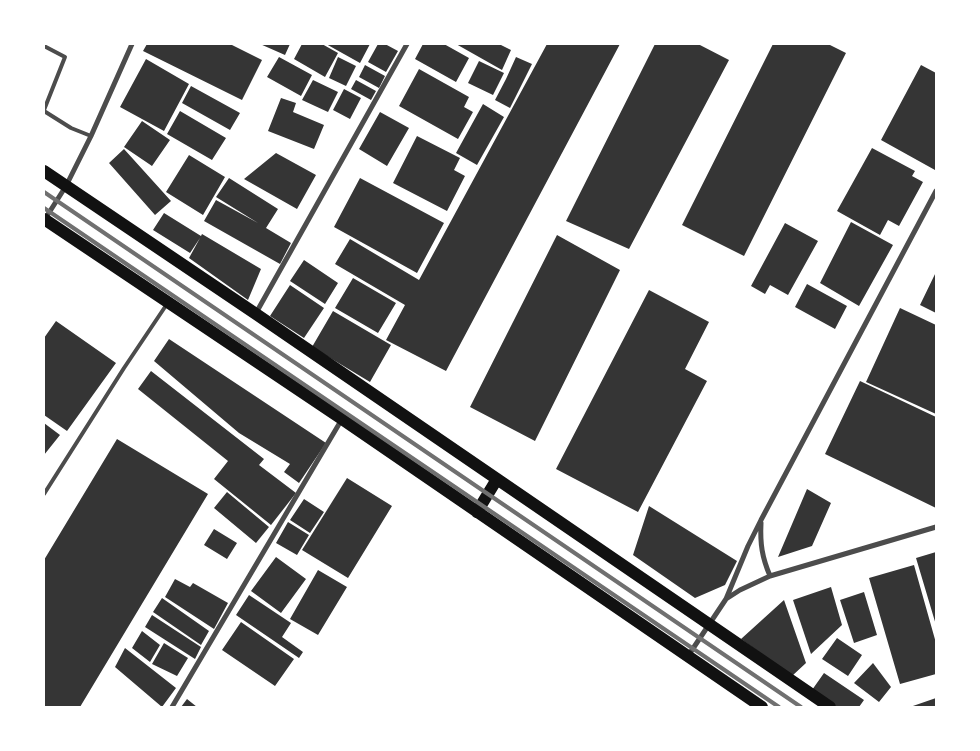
<!DOCTYPE html>
<html>
<head>
<meta charset="utf-8">
<style>
	body { margin:0 }
	#map { position:relative; width:980px; height:751px; overflow:hidden; background:#fff; font-family:Commissioner,sans-serif }
	canvas { display:block }
	.frame { position:absolute; inset:0; border:45px solid #fff; pointer-events:none }
</style>
</head>
<body>
<div id="map">
<canvas width="980" height="751"></canvas>
<div class="frame"></div>
</div>
<script>
const ctx = document.querySelector('canvas').getContext('2d');
ctx.lineJoin = 'round';
function paint(path, color) { ctx.fillStyle = color; ctx.fill(path, 'evenodd'); }
function strokePath(path, color, width, dash) { ctx.strokeStyle = color; ctx.lineWidth = width; ctx.lineCap = dash ? 'butt' : 'round'; ctx.setLineDash(dash || []); ctx.stroke(path); }
const building = new Path2D(`
	M 147,44 L 230,44 L 262,60 L 242,100 L 143,51 Z
	M 260,44 L 290,44 L 285,55 Z
	M 302,44 L 322,44 L 338,53 L 325,77 L 294,59 Z
	M 326,44 L 370,44 L 360,63 Z
	M 378,44 L 385,44 L 398,51 L 386,72 L 368,62 Z
	M 423,44 L 444,44 L 469,58 L 456,82 L 415,59 Z
	M 456,44 L 499,44 L 511,50 L 502,70 Z
	M 547,44 L 620,44 L 446,371 L 386,340 L 405,305 L 335,264 L 350,239 L 419,280 Z
	M 655,44 L 698,44 L 729,60 L 629,249 L 566,221 Z
	M 773,44 L 828,44 L 846,53 L 744,256 L 682,225 Z
	M 279,57 L 312,75 L 301,96 L 267,77 Z
	M 338,57 L 356,66 L 346,86 L 329,78 Z
	M 516,57 L 532,64 L 510,108 L 495,100 L 506,79 Z
	M 146,59 L 189,84 L 164,131 L 120,107 Z
	M 479,61 L 504,73 L 493,95 L 468,83 Z
	M 365,65 L 385,76 L 379,88 L 359,77 Z
	M 921,65 L 936,73 L 936,168 L 935,170 L 881,140 Z
	M 419,69 L 469,97 L 464,107 L 473,112 L 458,139 L 399,106 Z
	M 313,80 L 338,92 L 328,112 L 302,100 Z
	M 356,80 L 376,91 L 371,100 L 351,89 Z
	M 191,86 L 240,113 L 230,130 L 182,103 Z
	M 344,89 L 361,98 L 350,119 L 333,110 Z
	M 281,98 L 296,103 L 293,112 L 324,125 L 314,149 L 268,131 Z
	M 483,104 L 504,117 L 477,165 L 456,153 Z
	M 180,111 L 226,138 L 212,160 L 167,134 Z
	M 380,112 L 409,128 L 387,166 L 359,149 Z
	M 142,121 L 170,140 L 152,166 L 124,147 Z
	M 417,136 L 460,158 L 454,170 L 465,176 L 447,211 L 393,183 Z
	M 872,148 L 915,171 L 912,176 L 923,182 L 899,226 L 888,220 L 880,235 L 837,211 Z
	M 124,149 L 171,201 L 155,215 L 109,163 Z
	M 276,153 L 316,175 L 297,209 L 244,179 Z
	M 189,155 L 225,177 L 203,215 L 166,192 Z
	M 229,178 L 278,209 L 266,228 L 291,243 L 280,264 L 204,221 L 216,200 L 258,223 L 216,197 Z
	M 360,178 L 444,223 L 417,273 L 334,227 Z
	M 164,213 L 201,236 L 202,234 L 261,269 L 248,300 L 189,258 L 200,238 L 190,253 L 153,230 Z
	M 851,222 L 893,245 L 859,306 L 820,283 Z
	M 785,223 L 818,241 L 788,295 L 770,285 L 765,294 L 751,286 Z
	M 557,235 L 620,270 L 535,441 L 470,407 Z
	M 304,260 L 338,283 L 325,304 L 290,281 Z
	M 936,272 L 936,313 L 920,305 Z
	M 353,278 L 396,303 L 378,333 L 335,308 Z
	M 807,284 L 847,306 L 835,329 L 795,307 Z
	M 290,285 L 324,308 L 304,338 L 270,316 Z
	M 649,290 L 709,322 L 685,369 L 707,381 L 638,512 L 556,469 Z
	M 900,308 L 936,325 L 936,414 L 866,382 Z
	M 333,311 L 391,345 L 370,382 L 312,347 Z
	M 56,321 L 116,363 L 67,431 L 44,415 L 44,338 Z
	M 169,339 L 326,443 L 299,483 L 284,472 L 290,464 L 239,433 L 154,361 Z
	M 151,371 L 264,459 L 259,465 L 296,493 L 271,525 L 214,479 L 228,461 L 138,389 Z
	M 860,381 L 936,417 L 936,508 L 825,454 Z
	M 44,423 L 60,435 L 44,455 Z
	M 117,439 L 208,494 L 80,707 L 44,707 L 44,560 Z
	M 347,478 L 392,506 L 348,578 L 302,550 Z
	M 807,489 L 831,503 L 812,546 L 778,557 Z
	M 227,492 L 269,527 L 256,543 L 214,508 Z
	M 304,499 L 324,512 L 310,533 L 290,520 Z
	M 649,506 L 737,561 L 725,585 L 695,598 L 633,555 Z
	M 288,522 L 309,535 L 297,555 L 276,543 Z
	M 214,529 L 237,543 L 227,559 L 204,545 Z
	M 936,552 L 936,625 L 916,558 Z
	M 276,557 L 306,579 L 281,613 L 251,591 Z
	M 914,565 L 936,643 L 936,674 L 900,684 L 869,578 Z
	M 318,570 L 347,587 L 318,635 L 290,619 Z
	M 175,579 L 190,587 L 193,583 L 228,603 L 214,629 L 165,597 Z
	M 831,587 L 842,625 L 811,654 L 793,600 Z
	M 864,592 L 877,635 L 854,643 L 840,600 Z
	M 249,595 L 291,623 L 282,637 L 303,652 L 299,658 L 236,615 Z
	M 162,598 L 209,631 L 201,645 L 153,612 Z
	M 784,600 L 806,663 L 792,676 L 741,639 Z
	M 152,615 L 201,647 L 195,659 L 145,627 Z
	M 241,622 L 294,659 L 275,686 L 222,650 Z
	M 142,631 L 160,645 L 150,662 L 132,648 Z
	M 837,638 L 862,655 L 848,676 L 822,659 Z
	M 164,643 L 188,658 L 177,676 L 152,664 Z
	M 125,648 L 176,688 L 162,707 L 115,667 Z
	M 873,663 L 891,687 L 879,702 L 854,683 Z
	M 824,673 L 864,700 L 859,707 L 837,707 L 812,690 Z
	M 936,698 L 936,707 L 910,707 Z
	M 187,699 L 197,707 L 181,707 Z`);
const service = new Path2D(`
	M 44,46 L 65,57 L 44,110
	M 44,111 L 71,128 L 91,136
	M 44,494 L 124,368 L 167,304`);
const minor = new Path2D(`
	M 45,219 L 66,186 L 91,136 L 132,44
	M 256,313 L 407,44
	M 761,523 C 760,544 762,557 770,576
	M 726,599 L 748,546 L 761,520 L 936,191
	M 688,656 L 726,599 L 740,590 L 770,576 L 936,527
	M 172,707 L 342,419`);
const primary = new Path2D(`
	M 44,171 L 256,314 L 830,707
	M 44,219 L 342,419 L 762,707
	M 477,512 L 497,479`);
const rail = new Path2D(`
	M 44,192 L 801,707
	M 44,208 L 779,707`);
paint(building, '#353535');
strokePath(service, '#4c4c4c', 4);
strokePath(minor, '#4c4c4c', 5);
strokePath(primary, '#111', 12);
strokePath(rail, '#707070', 4);
</script>
</body>
</html>
